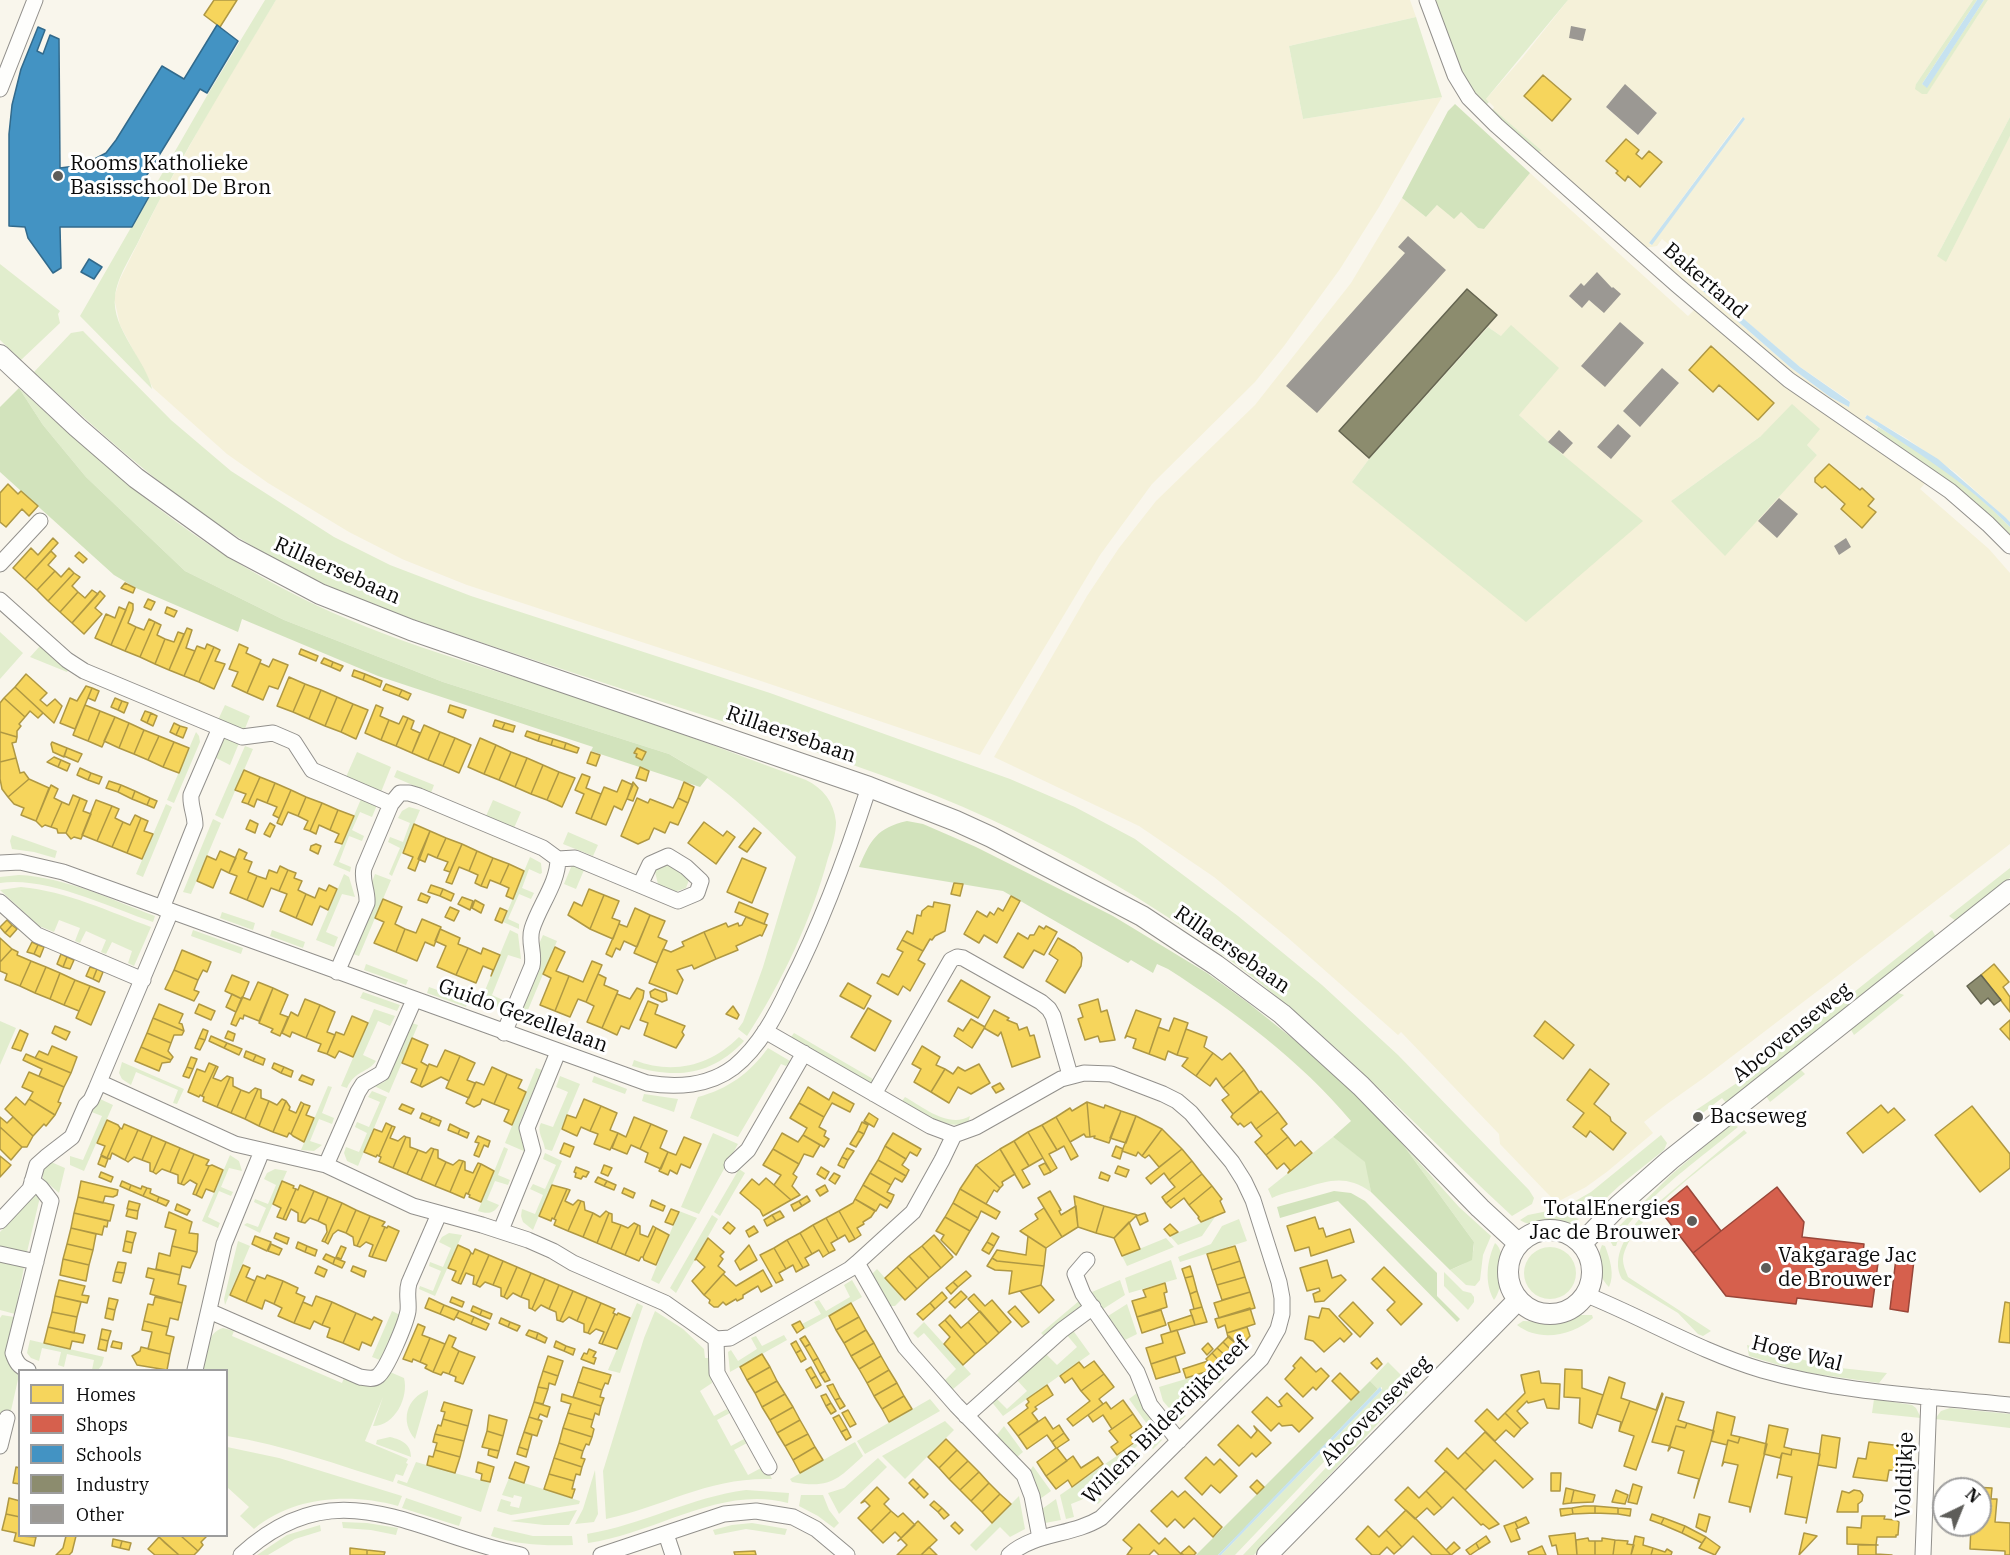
<!DOCTYPE html>
<html>
<head>
<meta charset="utf-8">
<style>
	body { margin:0 }
	#map { position:relative; width:2010px; height:1555px; overflow:hidden; background:#f9f6ec; font-family:"IBM Plex Serif",serif }
	canvas { display:block }
	.legend { position:absolute; left:18px; top:1369px; width:210px; height:168px; box-sizing:border-box; background:#fff; border:2px solid #9d9d9d; margin:0; padding:8px 10px; list-style:none; font-size:18px; color:#0a0a0a }
	.legend li { display:flex; align-items:center; gap:12px; height:30px }
	.legend b { width:30px; border:2px solid #9d9d9d }
	.north { position:absolute; left:1932px; top:1477px; width:60px; height:60px; box-sizing:border-box; background:#fff; border:2px solid #9d9d9d; border-radius:50%; rotate:43deg; font-size:16px; font-weight:700; line-height:24px; text-align:center; color:#0a0a0a }
	.north::after { content:''; display:block; margin:auto; width:21px; height:27px; background:#5e5d59; clip-path:polygon(50% 0,100% 100%,50% 72%,0 100%) }
</style>
</head>
<body>
<div id="map">
<canvas width="2010" height="1555"></canvas>
<ul class="legend">
<li><b style="height:16px;background:#f6d55c"></b>Homes</li>
<li><b style="height:16px;background:#d6604d"></b>Shops</li>
<li><b style="height:16px;background:#4393c3"></b>Schools</li>
<li><b style="height:16px;background:#8c8c6e"></b>Industry</li>
<li><b style="height:16px;background:#9b9893"></b>Other</li>
</ul>
<div class="north">N</div>
</div>
<script>
const ctx = document.querySelector('canvas').getContext('2d');
ctx.lineJoin = 'round';
function paint(path, color) { ctx.fillStyle = color; ctx.fill(path, 'evenodd'); }
function strokePath(path, color, width, dash) { ctx.strokeStyle = color; ctx.lineWidth = width; ctx.lineCap = dash ? 'butt' : 'round'; ctx.setLineDash(dash || []); ctx.stroke(path); }
function label(font, color, halo, rows, align = 'center') {
  ctx.font = font + ' "IBM Plex Serif",serif'; ctx.lineWidth = 6; ctx.setLineDash([]); ctx.textBaseline = 'middle'; ctx.strokeStyle = halo; ctx.fillStyle = color; for (const [text, x, y, turn = 0] of rows) {
    ctx.save(); ctx.translate(x, y); ctx.rotate((+turn || 0) * Math.PI / 180); ctx.textAlign = isNaN(turn) ? turn : align; if (halo) ctx.strokeText(text, 0, 0); ctx.fillText(text, 0, 0); ctx.restore();
  }
}
const farmland = new Path2D(`
	M 276,0 L 1410,0 L 1416,17 L 1289,46 L 1303,119 L 1442,97 L 1379,207 L 1340,269 L 1284,346 L 1255,382 L 1152,484 L 1100,555 L 980,755 L 758,680 L 467,585 L 402,559 L 349,532 L 268,483 L 227,454 L 153,388 L 120,325 L 114,298 L 120,279 L 158,203 L 215,100 Z
	M 1568,0 L 1973,0 L 1916,84 L 1922,94 L 1927,93 L 1988,0 L 2010,0 L 2010,117 L 1937,256 L 2010,136 L 2010,522 L 1956,473 L 1906,438 L 1866,415 L 1865,418 L 1878,427 L 1875,433 L 1818,396 L 1670,271 L 1672,247 L 1662,239 L 1657,246 L 1644,248 L 1536,153 L 1541,151 L 1493,109 L 1494,107 L 1486,99 L 1523,57 ZM 1543,75 L 1571,99 L 1552,120 L 1524,96 ZM 1625,85 L 1657,113 L 1638,135 L 1606,107 ZM 1742,117 L 1745,119 L 1651,245 L 1649,243 ZM 1680,265 L 1800,367 L 1850,401 L 1849,407 L 1830,397 L 1790,367 L 1678,269 Z
	M 1530,173 L 1688,316 L 1696,308 L 1928,480 L 1920,489 L 1989,549 L 2010,573 L 2010,844 L 1705,1077 L 1667,1104 L 1644,1122 L 1653,1133 L 1608,1171 L 1586,1187 L 1561,1200 L 1551,1197 L 1547,1193 L 1500,1144 L 1499,1134 L 1401,1032 L 1398,1035 L 1287,937 L 1214,877 L 1139,826 L 994,757 L 1087,596 L 1119,548 L 1156,501 L 1255,405 L 1351,283 L 1402,198 L 1426,217 L 1437,205 L 1461,212 L 1478,228 L 1484,229 ZM 1488,327 L 1501,336 L 1519,415 L 1563,455 L 1352,482 L 1369,459 ZM 1761,436 L 1807,445 L 1817,455 L 1671,501 Z`);
const green = new Path2D(`
	M 265,0 L 276,0 C 230,77 182,154 142,234 C 133,254 117,276 115,297 C 111,328 147,362 152,389 L 80,316 L 208,94 Z
	M 1433,0 L 1568,0 L 1486,99 L 1489,102 L 1486,105 L 1491,110 L 1493,109 L 1542,151 L 1535,153 L 1486,109 L 1463,78 Z
	M 1973,0 L 1977,0 L 1922,84 L 1927,87 L 1984,0 L 1988,0 L 1927,94 L 1922,94 L 1915,89 L 1916,84 Z
	M 1416,17 L 1442,97 L 1303,119 L 1289,46 Z
	M 2010,117 L 2010,136 L 1946,262 L 1937,256 Z
	M 0,264 L 60,311 L 58,314 L 60,323 L 21,360 L 0,340 Z
	M 1511,325 L 1559,368 L 1519,415 L 1563,455 L 1643,521 L 1526,622 L 1352,482 L 1369,459 L 1488,327 L 1501,336 Z
	M 83,331 L 171,420 L 231,471 L 334,537 L 390,565 L 471,596 L 770,693 L 1010,779 L 1075,807 L 1135,839 L 1238,916 L 1322,985 L 1398,1055 L 1529,1190 L 1534,1198 L 1532,1204 L 1512,1216 C 1444,1153 1380,1086 1310,1025 C 1217,942 1103,871 990,819 C 919,786 844,762 771,737 C 680,708 589,678 498,648 C 427,624 355,602 288,566 C 192,516 113,445 34,372 L 71,333 Z
	M 19,388 C 102,465 181,535 282,588 C 369,635 468,662 562,692 C 644,719 725,750 806,780 C 823,788 834,802 836,822 C 836,834 832,847 828,858 C 811,921 782,982 747,1036 L 738,1029 L 743,1022 L 763,967 L 796,857 C 756,818 719,781 669,754 L 443,682 L 284,620 L 185,571 L 86,477 L 43,425 Z
	M 1792,404 L 1820,429 L 1807,445 L 1817,455 L 1725,556 L 1671,501 L 1761,436 Z
	M 1878,427 C 1926,454 1972,487 2010,527 L 2010,538 L 1875,433 Z
	M 0,632 L 23,653 L 0,679 Z
	M 40,646 L 68,670 L 67,672 L 30,657 Z
	M 225,705 L 250,716 L 244,731 L 218,720 Z
	M 196,732 L 199,736 L 200,742 L 174,803 L 167,800 Z
	M 224,737 L 239,743 L 230,765 L 216,758 Z
	M 245,746 L 253,749 L 223,819 L 215,815 Z
	M 357,752 L 391,767 L 381,792 L 346,777 Z
	M 397,770 L 434,785 L 431,793 L 394,777 Z
	M 361,799 L 377,805 L 372,817 L 360,812 L 352,830 L 364,836 L 362,841 L 349,836 L 339,862 L 351,867 L 350,872 L 333,865 Z
	M 493,800 L 521,812 L 514,828 L 486,816 Z
	M 166,804 L 172,807 L 143,877 L 136,874 Z
	M 409,807 L 420,810 L 392,876 L 389,874 L 400,848 L 388,842 L 390,837 L 403,842 L 410,823 L 398,818 L 402,811 Z
	M 213,819 L 221,823 L 191,894 L 183,892 Z
	M 568,832 L 598,845 L 593,856 L 563,844 Z
	M 12,835 L 57,851 L 55,858 L 34,852 L 12,849 L 10,841 Z
	M 530,857 L 541,863 L 542,873 L 540,874 L 529,869 L 522,888 L 534,893 L 531,899 L 519,894 L 508,919 L 519,924 L 519,929 L 503,922 Z
	M 572,865 L 584,870 L 576,889 L 564,884 Z
	M 666,865 L 677,868 L 689,880 L 686,888 L 675,892 L 658,884 L 655,872 L 659,867 Z
	M 2010,868 L 2010,878 L 1956,921 L 1949,916 Z
	M 344,874 L 349,877 L 355,897 L 342,894 L 326,932 L 338,937 L 334,947 L 316,940 Z
	M 375,874 L 391,880 L 359,956 L 353,954 L 374,903 L 375,894 L 372,882 Z
	M 19,875 C 65,877 112,900 155,916 L 153,922 C 109,907 46,876 0,883 L 0,877 Z
	M 21,887 C 66,891 110,912 151,927 L 134,966 L 128,963 L 132,951 L 112,942 L 106,954 L 101,952 L 106,940 L 86,931 L 80,943 L 75,941 L 80,928 L 59,920 L 54,932 L 39,926 L 0,890 Z
	M 222,912 L 255,923 L 253,930 L 220,918 Z
	M 193,930 L 243,948 L 241,954 L 191,936 Z
	M 272,930 L 305,942 L 303,948 L 270,936 Z
	M 510,930 L 518,934 L 521,959 L 508,955 L 492,995 L 503,1000 L 500,1008 L 481,1000 Z
	M 1932,930 L 1936,937 L 1726,1103 L 1722,1098 L 1700,1115 L 1696,1110 L 1755,1071 Z
	M 543,935 L 557,941 L 525,1017 L 519,1014 L 541,961 L 539,944 Z
	M 366,964 L 408,980 L 406,985 L 364,970 Z
	M 429,987 L 468,1001 L 466,1007 L 427,993 Z
	M 363,992 L 400,1005 L 397,1011 L 360,998 Z
	M 1896,992 L 1904,995 L 1854,1035 L 1850,1028 Z
	M 374,1009 L 395,1016 L 390,1026 L 378,1021 L 363,1055 L 376,1061 C 368,1073 355,1070 347,1088 L 341,1086 Z
	M 0,1021 L 16,1028 L 0,1065 Z
	M 412,1023 L 418,1025 L 389,1093 L 374,1086 L 384,1082 L 389,1077 Z
	M 794,1033 L 873,1079 L 871,1083 L 791,1037 Z
	M 739,1037 L 744,1041 C 711,1076 676,1079 632,1066 L 634,1060 C 673,1075 710,1066 739,1037 Z
	M 768,1048 L 790,1061 L 786,1066 L 781,1064 L 738,1137 L 690,1118 L 698,1097 C 728,1089 750,1073 768,1048 Z
	M 122,1062 L 184,1089 L 177,1104 L 173,1103 L 178,1090 L 136,1072 L 131,1085 L 122,1079 L 119,1073 Z
	M 536,1068 L 542,1070 L 520,1122 L 520,1135 L 526,1152 L 505,1143 Z
	M 1800,1069 L 1805,1074 L 1770,1102 L 1766,1096 Z
	M 560,1076 L 580,1084 L 552,1151 L 545,1149 C 544,1140 536,1131 541,1123 L 553,1127 L 568,1092 L 556,1087 Z
	M 594,1076 L 627,1089 L 625,1094 L 592,1082 Z
	M 328,1086 L 332,1087 L 322,1113 L 334,1118 L 332,1124 L 319,1119 L 310,1141 L 322,1145 L 314,1151 L 301,1150 Z
	M 372,1091 L 387,1097 L 358,1166 L 347,1161 L 344,1153 L 346,1147 L 359,1152 L 367,1133 L 355,1127 L 357,1122 L 369,1127 L 380,1102 L 368,1097 Z
	M 644,1094 L 678,1099 L 674,1112 L 642,1101 Z
	M 905,1097 C 923,1107 949,1129 970,1116 L 968,1123 C 943,1130 922,1113 902,1101 Z
	M 100,1099 L 113,1105 L 84,1171 L 70,1165 L 70,1156 L 83,1160 L 102,1116 L 89,1111 Z
	M 1732,1123 L 1738,1127 C 1706,1154 1629,1208 1616,1246 L 1613,1246 L 1608,1237 L 1672,1174 Z
	M 1744,1130 L 1747,1133 C 1716,1157 1627,1220 1623,1259 C 1623,1266 1626,1271 1628,1277 L 1711,1331 L 1703,1336 L 1698,1334 L 1678,1313 L 1622,1279 C 1610,1258 1628,1232 1641,1217 Z
	M 713,1133 L 738,1144 L 699,1214 L 681,1207 Z
	M 1661,1135 L 1667,1143 L 1664,1150 L 1619,1186 L 1588,1215 L 1570,1207 L 1570,1204 L 1591,1192 Z
	M 1333,1137 L 1366,1162 L 1371,1192 C 1346,1175 1331,1180 1304,1188 C 1293,1191 1282,1193 1272,1198 L 1268,1189 Z
	M 1401,1142 L 1459,1207 L 1491,1236 L 1483,1255 L 1480,1280 L 1475,1286 L 1466,1285 L 1450,1270 C 1466,1263 1474,1261 1474,1242 Z
	M 504,1147 L 508,1149 L 498,1175 L 510,1180 L 508,1185 L 495,1181 L 487,1200 L 499,1205 C 494,1214 487,1214 478,1211 Z
	M 545,1153 L 562,1161 L 533,1230 L 523,1222 L 521,1216 L 522,1209 L 535,1214 L 543,1195 L 530,1189 L 533,1184 L 545,1189 L 556,1165 L 543,1159 Z
	M 230,1155 L 239,1161 L 242,1171 L 229,1168 L 221,1187 L 233,1192 L 231,1196 L 219,1191 L 208,1217 L 220,1223 L 218,1228 L 202,1221 Z
	M 51,1162 L 65,1168 L 59,1193 L 43,1179 L 43,1171 Z
	M 275,1169 L 287,1171 L 260,1233 L 244,1225 L 247,1223 L 258,1227 L 266,1208 L 254,1202 L 255,1199 L 268,1204 L 276,1185 L 264,1179 L 267,1173 Z
	M 739,1169 L 745,1173 L 720,1216 L 714,1212 Z
	M 36,1194 L 40,1197 L 27,1252 L 0,1246 L 0,1232 Z
	M 679,1211 L 697,1218 L 659,1284 L 651,1280 Z
	M 1548,1211 L 1563,1213 L 1579,1219 C 1568,1227 1530,1228 1520,1220 L 1528,1215 Z
	M 712,1215 L 718,1219 L 676,1293 L 670,1288 Z
	M 1215,1217 L 1202,1236 L 1178,1245 L 1170,1236 Z
	M 1239,1219 L 1247,1241 L 1180,1262 L 1178,1257 L 1211,1244 L 1222,1226 Z
	M 449,1233 L 462,1235 L 435,1296 L 419,1289 L 420,1286 L 433,1291 L 441,1271 L 429,1266 L 430,1262 L 443,1267 L 451,1248 L 439,1242 L 442,1237 Z
	M 1166,1238 L 1174,1247 L 1127,1266 L 1122,1256 Z
	M 238,1241 L 250,1246 L 225,1305 L 224,1299 Z
	M 1495,1243 C 1507,1252 1503,1289 1494,1300 C 1484,1283 1487,1260 1495,1243 Z
	M 1602,1245 L 1605,1246 C 1610,1259 1615,1275 1609,1287 C 1597,1275 1596,1260 1602,1245 Z
	M1524 1273a26 26 0 1 1 52 0a26 26 0 1 1-52 0Z
	M 1171,1260 L 1177,1279 L 1129,1293 L 1125,1278 Z
	M 0,1262 L 24,1267 L 15,1314 L 0,1310 Z
	M 877,1269 L 903,1298 L 895,1306 L 890,1306 L 872,1274 Z
	M 1444,1272 L 1463,1291 L 1471,1293 L 1474,1297 L 1474,1302 L 1468,1310 L 1444,1286 Z
	M 852,1280 L 862,1297 L 805,1329 L 802,1324 L 821,1314 L 814,1302 L 819,1300 L 826,1311 L 850,1297 L 844,1285 Z
	M 1120,1280 L 1125,1295 L 1103,1309 L 1092,1292 Z
	M 1079,1301 L 1082,1305 L 1045,1337 L 1041,1333 Z
	M 637,1303 L 643,1306 L 620,1373 L 608,1370 Z
	M 1127,1304 L 1137,1334 L 1125,1340 L 1108,1316 Z
	M 392,1311 L 400,1315 L 380,1360 L 372,1357 Z
	M 655,1311 L 683,1329 L 704,1349 L 705,1358 L 709,1358 L 712,1383 L 700,1391 L 714,1416 L 727,1409 L 730,1413 L 717,1420 L 731,1446 L 744,1439 L 747,1443 L 734,1450 L 748,1475 L 761,1468 L 764,1474 L 769,1473 L 772,1479 C 709,1477 665,1506 606,1519 L 603,1471 L 644,1338 Z
	M 2,1315 L 14,1317 C 10,1336 0,1364 19,1375 L 10,1415 L 0,1414 L 0,1318 Z
	M 1581,1315 L 1592,1315 L 1593,1318 C 1573,1335 1540,1343 1517,1325 L 1523,1321 L 1549,1322 Z
	M 924,1322 L 971,1374 L 952,1390 L 944,1381 L 956,1369 L 924,1333 L 918,1338 L 913,1333 Z
	M 223,1328 L 234,1331 L 232,1336 L 342,1383 L 344,1378 L 371,1387 L 383,1383 L 390,1372 L 404,1378 C 409,1397 395,1426 373,1426 L 383,1397 L 365,1441 L 408,1459 L 406,1463 L 408,1464 L 403,1476 L 396,1474 L 393,1482 C 338,1465 284,1445 227,1436 L 226,1370 L 203,1370 C 206,1356 206,1332 223,1328 Z
	M 1072,1329 L 1090,1354 L 1003,1416 L 991,1401 L 995,1397 L 1007,1409 L 1027,1391 L 1016,1379 L 1045,1353 L 1057,1365 L 1077,1347 L 1066,1334 Z
	M 784,1335 L 787,1340 L 730,1372 L 728,1352 L 731,1350 L 738,1361 L 757,1349 L 751,1338 L 756,1336 L 762,1346 Z
	M 30,1340 L 104,1357 L 102,1365 L 98,1370 L 92,1370 L 94,1360 L 67,1354 L 64,1367 L 58,1365 L 61,1352 L 42,1348 L 39,1361 L 31,1358 L 27,1353 Z
	M 1747,1345 L 1831,1367 L 1887,1373 L 1879,1383 L 1802,1372 L 1749,1356 Z
	M 1388,1362 L 1404,1378 L 1235,1555 L 1221,1555 L 1382,1390 L 1382,1387 L 1378,1389 L 1370,1381 Z
	M 1216,1370 L 1224,1378 L 1219,1383 L 1209,1374 L 1195,1388 L 1204,1397 L 1200,1402 L 1191,1392 L 1176,1406 L 1186,1416 L 1180,1421 L 1163,1401 L 1159,1387 Z
	M 1405,1387 L 1408,1392 L 1254,1555 L 1243,1555 L 1395,1395 L 1397,1396 Z
	M 428,1390 L 428,1394 L 415,1439 C 400,1422 406,1398 428,1390 Z
	M 1137,1393 L 1152,1421 L 1147,1424 L 1129,1399 Z
	M 930,1399 L 940,1411 L 865,1454 L 857,1441 Z
	M 1874,1399 L 1912,1405 L 1916,1408 L 1921,1418 L 1872,1413 Z
	M 1950,1408 L 2010,1414 L 2010,1428 L 1935,1419 L 1941,1411 Z
	M 945,1421 L 954,1430 L 905,1479 L 882,1456 Z
	M 1004,1426 L 1023,1452 L 1017,1457 L 996,1436 Z
	M 1153,1431 L 1162,1440 L 1153,1449 L 1143,1440 L 1129,1454 L 1138,1463 L 1135,1467 L 1125,1458 L 1111,1472 L 1120,1482 L 1116,1485 L 1106,1476 L 1092,1490 L 1102,1500 L 1098,1504 L 1088,1495 L 1081,1500 L 1071,1504 L 1074,1517 L 1066,1519 L 1060,1495 Z
	M 390,1437 C 402,1440 411,1444 411,1457 L 376,1444 L 377,1440 Z
	M 855,1442 L 863,1456 C 837,1480 830,1489 792,1482 L 790,1479 Z
	M 227,1447 L 279,1458 L 402,1496 L 398,1506 C 350,1493 294,1496 254,1529 L 240,1516 L 249,1507 L 227,1487 Z
	M 878,1458 L 887,1467 L 839,1514 L 828,1493 L 844,1488 Z
	M 416,1462 L 490,1483 L 481,1512 L 397,1483 L 398,1480 L 407,1483 Z
	M 1033,1466 L 1051,1491 L 1040,1499 L 1035,1481 L 1030,1471 Z
	M 595,1470 L 598,1514 L 594,1522 L 575,1524 L 583,1509 Z
	M 509,1478 L 580,1501 L 579,1504 L 511,1515 L 497,1511 L 501,1499 L 511,1502 L 510,1506 L 519,1508 L 522,1497 L 514,1495 L 513,1498 L 502,1495 Z
	M 746,1490 L 789,1493 L 788,1503 C 719,1485 656,1534 588,1543 L 587,1534 C 642,1525 691,1497 746,1490 Z
	M 801,1495 L 823,1495 L 829,1510 L 839,1523 L 834,1528 L 818,1516 L 799,1506 Z
	M 1019,1496 L 1025,1529 L 1010,1537 L 1000,1527 L 976,1551 L 970,1545 Z
	M 406,1498 L 462,1517 L 459,1526 L 402,1508 Z
	M 1056,1499 L 1061,1520 L 1045,1523 L 1042,1509 Z
	M 577,1510 L 569,1525 L 544,1525 L 510,1521 Z
	M 342,1522 L 367,1523 L 398,1528 L 396,1535 L 371,1530 L 343,1528 Z
	M 752,1523 L 787,1529 L 785,1535 L 746,1529 L 715,1535 L 713,1530 L 732,1525 Z
	M 320,1525 L 321,1531 L 295,1539 L 268,1555 L 257,1555 L 287,1535 Z
	M 494,1527 L 533,1536 L 572,1536 L 573,1545 C 545,1546 518,1545 491,1536 Z`);
const forest = new Path2D(`
	M 1455,104 L 1530,173 L 1484,229 L 1478,228 L 1461,212 L 1454,219 L 1437,205 L 1426,217 L 1402,198 L 1448,111 Z
	M 19,388 L 43,425 L 86,477 L 185,571 L 284,620 L 443,682 L 669,754 L 708,777 L 700,787 L 591,751 L 593,747 L 378,676 L 242,619 L 238,632 L 136,588 L 114,575 L 0,472 L 0,407 Z
	M 907,821 L 923,824 L 976,847 L 1113,916 L 1207,973 L 1247,1002 L 1312,1054 L 1360,1099 L 1401,1142 L 1474,1242 L 1472,1260 L 1450,1270 L 1371,1192 L 1365,1162 L 1333,1137 L 1351,1121 C 1300,1060 1235,1012 1168,969 L 1157,964 L 1153,973 L 1131,960 L 1128,963 L 1003,891 L 859,867 C 871,839 877,828 907,821 Z
	M 1334,1191 L 1351,1193 L 1365,1201 L 1437,1273 L 1437,1296 L 1460,1319 L 1457,1322 L 1338,1201 L 1280,1218 L 1277,1207 Z
	M 1370,1381 L 1378,1389 L 1241,1532 L 1218,1555 L 1196,1555 Z`);
const water = new Path2D(`
	M 1977,0 L 1984,0 L 1927,88 L 1922,84 Z
	M 1743,117 L 1745,119 L 1652,245 L 1649,243 Z
	M 1681,265 L 1800,367 L 1850,402 L 1849,407 L 1830,397 L 1790,367 L 1678,269 L 1678,266 Z
	M 1867,415 L 1938,459 L 2005,517 L 2010,522 L 2010,527 C 1967,482 1916,452 1865,418 Z
	M 1380,1387 L 1382,1390 L 1221,1555 L 1218,1555 Z`);
const homes = new Path2D(`
	M 214,0 L 237,0 L 220,27 L 204,15 Z
	M 1543,75 L 1571,99 L 1552,121 L 1524,96 Z
	M 1626,139 L 1639,150 L 1636,154 L 1642,159 L 1649,151 L 1662,162 L 1640,187 L 1628,176 L 1625,181 L 1616,173 L 1618,171 L 1606,161 Z
	M 1711,346 L 1774,403 L 1758,420 L 1719,385 L 1713,392 L 1689,370 Z
	M 1829,464 L 1860,490 L 1862,488 L 1874,499 L 1868,506 L 1876,512 L 1862,528 L 1841,509 L 1845,504 L 1825,486 L 1822,488 L 1815,482 L 1815,478 Z
	M 8,484 L 18,494 L 21,491 L 38,506 L 29,516 L 22,509 L 6,527 L 0,522 L 0,493 Z
	M 53,538 L 58,543 L 25,579 L 13,568 L 31,548 L 38,555 Z
	M 51,551 L 56,556 L 48,565 L 55,571 L 37,590 L 25,579 Z
	M 79,552 L 87,559 L 83,563 L 75,556 Z
	M 69,568 L 74,573 L 48,601 L 37,590 L 55,571 L 61,577 Z
	M 74,573 L 80,577 L 72,586 L 78,592 L 60,612 L 48,601 Z
	M 125,583 L 135,588 L 133,593 L 121,588 Z
	M 92,590 L 98,594 L 72,623 L 60,612 L 78,592 L 85,598 Z
	M 100,591 L 105,596 L 95,608 L 102,614 L 84,634 L 72,623 Z
	M 148,599 L 155,602 L 151,610 L 144,607 Z
	M 129,602 L 133,604 L 133,610 L 128,623 L 136,627 L 125,651 L 111,645 Z
	M 119,607 L 126,610 L 111,645 L 95,638 L 106,614 L 115,618 Z
	M 167,607 L 177,611 L 174,617 L 165,613 Z
	M 149,619 L 155,622 L 140,657 L 125,651 L 136,627 L 144,630 Z
	M 155,622 L 161,625 L 157,635 L 165,639 L 155,664 L 140,657 Z
	M 187,628 L 192,630 L 186,648 L 195,651 L 184,676 L 169,670 Z
	M 178,632 L 184,634 L 169,670 L 155,664 L 165,639 L 174,642 Z
	M 207,644 L 214,647 L 199,682 L 184,676 L 197,646 L 205,649 Z
	M 239,644 L 248,648 L 246,653 L 261,660 L 247,693 L 232,686 L 238,672 L 229,669 Z
	M 214,647 L 220,650 L 215,661 L 225,664 L 214,689 L 199,682 Z
	M 301,649 L 318,656 L 316,661 L 299,654 Z
	M 324,658 L 333,662 L 331,667 L 321,663 Z
	M 273,659 L 288,665 L 278,689 L 269,686 L 263,700 L 247,693 L 260,663 L 269,667 Z
	M 333,662 L 343,666 L 340,671 L 331,667 Z
	M 354,670 L 365,674 L 363,680 L 352,676 Z
	M 26,674 L 47,693 L 40,700 L 47,706 L 55,699 L 62,706 L 54,723 L 15,687 Z
	M 365,674 L 382,681 L 380,687 L 363,680 Z
	M 289,677 L 305,684 L 293,712 L 277,706 Z
	M 305,684 L 321,690 L 309,719 L 293,712 Z
	M 386,684 L 402,690 L 399,696 L 383,690 Z
	M 86,686 L 92,688 L 75,729 L 60,723 L 70,698 L 77,701 Z
	M 15,687 L 43,713 L 38,718 L 30,711 L 25,717 L 4,698 Z
	M 92,688 L 99,691 L 95,701 L 88,698 Z
	M 321,690 L 337,697 L 325,726 L 309,719 Z
	M 402,690 L 411,694 L 408,700 L 399,696 Z
	M 337,697 L 353,704 L 341,732 L 325,726 Z
	M 4,698 L 25,717 L 19,724 L 21,726 L 17,731 L 17,737 L 0,732 L 0,703 Z
	M 115,698 L 122,701 L 118,710 L 111,707 Z
	M 122,701 L 128,703 L 124,713 L 118,710 Z
	M 353,704 L 368,710 L 356,739 L 341,732 Z
	M 85,705 L 100,711 L 88,741 L 73,735 Z
	M 376,705 L 383,708 L 380,716 L 389,720 L 381,740 L 365,733 Z
	M 450,705 L 466,710 L 463,718 L 448,712 Z
	M 100,711 L 115,717 L 102,747 L 88,741 Z
	M 145,711 L 151,713 L 147,723 L 141,720 Z
	M 151,713 L 157,716 L 153,726 L 147,723 Z
	M 403,716 L 408,718 L 396,746 L 381,740 L 389,720 L 399,724 Z
	M 115,717 L 129,723 L 119,748 L 104,741 Z
	M 408,718 L 414,721 L 411,729 L 420,733 L 412,753 L 396,746 Z
	M 495,720 L 505,723 L 502,729 L 493,726 Z
	M 129,723 L 144,730 L 134,754 L 119,748 Z
	M 174,723 L 180,726 L 176,735 L 170,732 Z
	M 505,723 L 515,726 L 513,732 L 502,729 Z
	M 424,725 L 440,732 L 428,760 L 412,753 Z
	M 180,726 L 187,728 L 183,738 L 176,735 Z
	M 144,730 L 159,736 L 148,760 L 134,754 Z
	M 527,731 L 540,735 L 538,741 L 525,736 Z
	M 0,732 L 17,737 L 16,742 L 12,743 L 16,758 L 0,762 Z
	M 440,732 L 455,738 L 443,766 L 428,760 Z
	M 540,735 L 553,739 L 551,745 L 538,741 Z
	M 159,736 L 174,742 L 163,767 L 148,760 Z
	M 455,738 L 471,745 L 459,773 L 443,766 Z
	M 480,738 L 496,745 L 484,774 L 468,767 Z
	M 553,739 L 566,743 L 564,749 L 551,745 Z
	M 52,742 L 67,748 L 64,757 L 53,752 L 51,744 Z
	M 174,742 L 189,748 L 179,773 L 163,767 Z
	M 566,743 L 579,748 L 577,753 L 564,749 Z
	M 496,745 L 511,752 L 499,780 L 484,774 Z
	M 67,748 L 82,754 L 78,762 L 64,756 Z
	M 637,748 L 646,752 L 642,760 L 636,757 L 637,754 L 634,753 Z
	M 511,752 L 527,758 L 515,787 L 499,780 Z
	M 591,752 L 600,755 L 596,766 L 587,763 Z
	M 54,757 L 61,760 L 58,767 L 47,762 Z
	M 16,758 L 20,773 L 24,772 L 29,779 L 8,797 L 2,789 L 0,779 L 0,762 Z
	M 527,758 L 543,765 L 531,794 L 515,787 Z
	M 61,760 L 70,764 L 67,771 L 58,767 Z
	M 543,765 L 559,772 L 547,800 L 531,794 Z
	M 640,767 L 649,771 L 646,781 L 636,778 Z
	M 80,768 L 91,773 L 88,780 L 77,775 Z
	M 244,770 L 260,777 L 248,804 L 242,802 L 246,794 L 235,790 Z
	M 559,772 L 575,778 L 562,807 L 547,800 Z
	M 91,773 L 102,777 L 99,784 L 88,780 Z
	M 582,774 L 590,777 L 586,788 L 601,794 L 591,819 L 576,813 L 584,794 L 575,790 Z
	M 260,777 L 275,783 L 267,803 L 257,799 L 254,807 L 248,804 Z
	M 29,779 L 49,788 L 36,821 L 21,815 L 24,808 L 14,804 L 8,797 Z
	M 622,780 L 633,785 L 622,810 L 614,806 L 606,825 L 591,819 L 604,787 L 617,792 Z
	M 109,781 L 121,785 L 118,792 L 106,788 Z
	M 633,782 L 638,788 L 633,801 L 627,799 Z
	M 684,782 L 694,787 L 688,803 L 678,798 Z
	M 275,783 L 291,790 L 279,818 L 273,815 L 277,807 L 267,803 Z
	M 51,785 L 58,789 L 54,798 L 62,802 L 51,827 L 45,825 L 42,827 L 36,821 Z
	M 121,785 L 135,791 L 132,799 L 118,792 Z
	M 291,790 L 306,797 L 298,816 L 288,812 L 282,825 L 277,823 Z
	M 135,791 L 150,798 L 147,805 L 132,799 Z
	M 73,795 L 80,798 L 66,833 L 58,833 L 57,829 L 51,827 L 62,802 L 69,805 Z
	M 306,797 L 322,803 L 310,831 L 304,829 L 308,821 L 298,816 Z
	M 80,798 L 87,801 L 83,811 L 91,814 L 81,839 L 74,837 L 71,839 L 66,833 Z
	M 150,798 L 157,801 L 154,808 L 147,805 Z
	M 637,798 L 648,803 L 650,799 L 673,808 L 678,798 L 688,803 L 678,825 L 670,822 L 665,833 L 654,828 L 649,839 L 638,844 L 621,836 Z
	M 96,800 L 112,806 L 97,841 L 82,835 Z
	M 322,803 L 338,810 L 330,830 L 319,825 L 316,834 L 310,831 Z
	M 112,806 L 119,809 L 115,818 L 123,822 L 112,847 L 97,841 Z
	M 338,810 L 354,816 L 342,844 L 335,842 L 339,834 L 330,830 Z
	M 135,815 L 141,818 L 127,853 L 112,847 L 123,822 L 130,825 Z
	M 141,818 L 148,821 L 144,831 L 153,834 L 142,859 L 127,853 Z
	M 250,820 L 258,824 L 255,833 L 246,829 Z
	M 704,822 L 723,836 L 727,831 L 735,837 L 716,864 L 688,843 Z
	M 270,823 L 275,826 L 270,837 L 264,834 Z
	M 414,824 L 430,831 L 415,871 L 408,868 L 413,857 L 403,853 Z
	M 754,828 L 761,833 L 747,852 L 739,847 Z
	M 430,831 L 446,838 L 437,858 L 428,854 L 425,862 L 418,859 Z
	M 446,838 L 462,844 L 450,872 L 444,870 L 448,862 L 437,858 Z
	M 316,844 L 321,846 L 318,854 L 310,850 L 311,846 Z
	M 462,844 L 477,851 L 469,871 L 459,867 L 452,884 L 446,882 Z
	M 239,849 L 247,853 L 244,859 L 252,862 L 248,872 L 257,876 L 247,900 L 230,893 L 237,876 L 229,873 Z
	M 220,851 L 236,858 L 229,873 L 221,869 L 213,888 L 197,881 L 207,856 L 216,860 Z
	M 477,851 L 493,858 L 481,886 L 475,883 L 478,875 L 469,871 Z
	M 493,858 L 509,864 L 500,884 L 490,880 L 487,888 L 481,886 Z
	M 742,858 L 766,868 L 752,903 L 727,892 Z
	M 509,864 L 524,871 L 513,899 L 506,896 L 509,888 L 500,884 Z
	M 280,866 L 288,870 L 279,891 L 271,888 L 263,907 L 247,900 L 257,876 L 266,879 L 269,870 L 277,873 Z
	M 288,870 L 296,873 L 294,878 L 302,881 L 298,890 L 306,894 L 296,918 L 280,911 L 287,894 L 279,891 Z
	M 954,883 L 963,884 L 960,896 L 951,894 Z
	M 329,885 L 337,889 L 328,910 L 320,906 L 312,925 L 296,918 L 306,894 L 315,898 L 319,888 L 326,891 Z
	M 431,885 L 443,889 L 440,896 L 428,892 Z
	M 443,889 L 454,894 L 451,901 L 440,896 Z
	M 589,889 L 604,895 L 590,929 L 568,915 L 574,902 L 582,906 Z
	M 421,893 L 430,897 L 427,903 L 418,900 Z
	M 604,895 L 619,901 L 612,918 L 620,921 L 613,939 L 590,929 Z
	M 1011,896 L 1020,901 L 997,943 L 984,935 L 979,943 L 964,934 L 977,911 L 987,917 L 990,912 L 994,915 L 998,908 L 1003,911 Z
	M 462,897 L 473,901 L 470,910 L 458,904 Z
	M 383,899 L 402,907 L 395,924 L 405,929 L 396,952 L 374,943 L 384,922 L 375,918 Z
	M 475,900 L 484,905 L 481,913 L 472,908 Z
	M 739,902 L 768,914 L 764,924 L 735,912 Z
	M 934,902 L 950,905 L 945,931 L 935,936 L 932,940 L 930,939 L 923,951 L 902,940 L 907,931 L 913,934 L 917,915 L 921,916 L 922,911 L 928,906 L 933,907 Z
	M 450,907 L 459,911 L 454,921 L 445,917 Z
	M 500,908 L 507,911 L 502,923 L 495,920 Z
	M 635,908 L 650,915 L 637,947 L 624,941 L 620,950 L 616,948 L 612,957 L 606,954 L 619,924 L 627,927 Z
	M 650,915 L 665,921 L 658,937 L 667,941 L 657,963 L 634,953 Z
	M 746,917 L 767,925 L 762,936 L 760,935 L 736,946 L 738,950 L 716,959 L 704,932 L 726,923 L 728,927 L 738,923 L 739,926 L 742,925 Z
	M 422,919 L 441,927 L 434,946 L 425,942 L 417,961 L 396,952 L 405,929 L 416,933 Z
	M 7,920 L 12,925 L 5,933 L 0,927 Z
	M 12,925 L 17,929 L 10,937 L 5,933 Z
	M 1039,926 L 1044,929 L 1046,926 L 1057,932 L 1044,955 L 1034,950 L 1023,968 L 1004,957 L 1018,933 L 1028,939 L 1030,935 L 1034,935 Z
	M 440,929 L 460,938 L 458,944 L 468,948 L 456,975 L 437,967 L 446,946 L 435,941 Z
	M 704,932 L 716,959 L 694,969 L 692,965 L 677,970 L 683,980 L 677,994 L 649,983 L 663,949 L 671,952 L 684,946 L 682,942 Z
	M 0,938 L 12,949 L 0,962 Z
	M 1058,938 L 1075,948 L 1081,953 L 1082,958 L 1081,966 L 1065,993 L 1046,981 L 1058,960 L 1049,954 Z
	M 902,940 L 923,951 L 918,960 L 925,964 L 910,991 L 903,986 L 898,995 L 877,983 L 882,974 L 889,977 L 903,952 L 897,949 Z
	M 32,942 L 38,945 L 34,954 L 27,952 Z
	M 38,945 L 44,947 L 40,957 L 34,954 Z
	M 555,947 L 565,952 L 556,971 L 569,976 L 555,1011 L 540,1005 L 551,978 L 543,974 Z
	M 468,948 L 481,954 L 483,948 L 500,955 L 491,976 L 493,970 L 483,966 L 476,983 L 456,975 Z
	M 12,949 L 18,952 L 17,955 L 31,961 L 20,986 L 5,980 L 7,974 L 0,971 L 0,962 Z
	M 182,950 L 211,962 L 207,972 L 203,970 L 198,980 L 174,970 Z
	M 61,954 L 67,957 L 63,967 L 57,964 Z
	M 67,957 L 74,960 L 70,969 L 63,967 Z
	M 31,961 L 46,967 L 35,993 L 20,986 Z
	M 592,961 L 602,965 L 586,1002 L 578,999 L 570,1017 L 555,1011 L 569,976 L 583,982 Z
	M 1994,964 L 2009,982 L 2003,987 L 2010,997 L 2010,1012 L 1981,975 Z
	M 46,967 L 60,973 L 50,999 L 35,993 Z
	M 90,967 L 97,969 L 93,979 L 86,976 Z
	M 97,969 L 103,972 L 99,982 L 93,979 Z
	M 174,970 L 198,980 L 194,990 L 199,992 L 194,1001 L 165,989 Z
	M 60,973 L 75,980 L 64,1005 L 50,999 Z
	M 598,974 L 606,978 L 604,985 L 618,991 L 602,1028 L 587,1022 L 594,1006 L 586,1002 Z
	M 232,975 L 249,982 L 242,999 L 225,991 Z
	M 75,980 L 90,986 L 79,1011 L 64,1005 Z
	M 961,980 L 990,997 L 978,1018 L 948,1001 Z
	M 258,982 L 273,988 L 259,1021 L 244,1015 L 243,1019 L 240,1018 L 236,1026 L 231,1024 L 242,997 L 250,1000 Z
	M 848,983 L 871,996 L 864,1009 L 840,996 Z
	M 90,986 L 105,992 L 91,1025 L 76,1018 Z
	M 273,988 L 288,995 L 280,1014 L 288,1017 L 280,1036 L 271,1032 L 273,1029 L 259,1023 Z
	M 637,988 L 644,991 L 643,998 L 629,1029 L 621,1026 L 617,1035 L 602,1028 L 617,994 L 630,999 Z
	M 655,989 L 666,993 L 667,1000 L 662,1002 L 651,997 L 650,992 Z
	M 232,994 L 242,999 L 236,1012 L 226,1007 Z
	M 305,999 L 320,1005 L 306,1038 L 292,1032 L 290,1037 L 282,1033 L 291,1012 L 298,1016 Z
	M 1098,999 L 1101,1012 L 1107,1010 L 1115,1040 L 1100,1042 L 1098,1036 L 1085,1040 L 1078,1019 L 1083,1017 L 1079,1005 Z
	M 648,1001 L 658,1005 L 655,1014 L 685,1026 L 682,1032 L 684,1035 L 676,1048 L 644,1035 L 648,1023 L 640,1020 Z
	M 159,1004 L 183,1014 L 179,1023 L 182,1024 L 184,1031 L 153,1018 Z
	M 199,1004 L 215,1011 L 211,1020 L 195,1013 Z
	M 320,1005 L 335,1012 L 327,1032 L 335,1035 L 327,1054 L 318,1051 L 321,1044 L 306,1038 Z
	M 733,1006 L 739,1015 L 737,1019 L 726,1014 Z
	M 868,1008 L 891,1021 L 875,1051 L 851,1037 Z
	M 994,1010 L 1009,1018 L 1007,1020 L 1017,1024 L 1019,1030 L 1027,1027 L 1030,1036 L 1034,1035 L 1040,1057 L 1012,1067 L 1001,1032 L 998,1036 L 984,1028 Z
	M 1136,1010 L 1161,1019 L 1149,1054 L 1133,1048 L 1136,1039 L 1127,1036 L 1125,1038 Z
	M 352,1016 L 368,1023 L 353,1057 L 339,1051 L 335,1058 L 327,1054 L 336,1032 L 344,1035 Z
	M 153,1018 L 184,1031 L 182,1035 L 174,1035 L 171,1043 L 147,1033 Z
	M 1174,1018 L 1188,1023 L 1177,1055 L 1168,1051 L 1165,1060 L 1149,1054 L 1158,1027 L 1169,1031 Z
	M 971,1019 L 985,1027 L 972,1048 L 954,1036 L 958,1028 L 963,1031 Z
	M 2010,1020 L 2010,1040 L 2000,1029 Z
	M 1545,1021 L 1574,1045 L 1563,1059 L 1534,1036 Z
	M 55,1026 L 70,1032 L 66,1040 L 52,1033 Z
	M 203,1029 L 208,1031 L 205,1040 L 199,1038 Z
	M 1186,1029 L 1207,1037 L 1204,1047 L 1213,1053 L 1196,1076 L 1182,1066 L 1188,1058 L 1177,1055 Z
	M 20,1030 L 28,1034 L 21,1051 L 12,1048 Z
	M 228,1031 L 235,1034 L 233,1041 L 225,1038 Z
	M 147,1033 L 171,1043 L 168,1051 L 173,1057 L 171,1060 L 141,1047 Z
	M 211,1036 L 227,1043 L 224,1048 L 209,1041 Z
	M 199,1038 L 205,1040 L 200,1050 L 195,1048 Z
	M 412,1038 L 428,1045 L 421,1062 L 428,1066 L 420,1086 L 411,1082 L 417,1069 L 402,1063 Z
	M 227,1043 L 242,1049 L 239,1055 L 224,1048 Z
	M 52,1046 L 77,1057 L 71,1073 L 35,1058 L 39,1051 L 48,1055 Z
	M 922,1046 L 940,1057 L 936,1065 L 945,1069 L 931,1092 L 914,1082 L 921,1069 L 912,1064 Z
	M 141,1047 L 171,1060 L 170,1062 L 162,1063 L 159,1071 L 135,1061 Z
	M 445,1050 L 460,1056 L 449,1081 L 441,1077 L 422,1087 L 420,1086 L 429,1064 L 437,1067 Z
	M 246,1051 L 256,1055 L 253,1061 L 244,1057 Z
	M 1213,1053 L 1222,1060 L 1230,1053 L 1244,1070 L 1223,1088 L 1216,1078 L 1210,1086 L 1196,1076 Z
	M 26,1054 L 71,1073 L 64,1087 L 39,1076 L 42,1069 L 23,1060 Z
	M 256,1055 L 265,1059 L 263,1065 L 253,1061 Z
	M 460,1056 L 475,1063 L 467,1080 L 475,1083 L 469,1098 L 446,1088 Z
	M 191,1057 L 197,1059 L 193,1069 L 187,1067 Z
	M 209,1063 L 216,1066 L 202,1096 L 200,1095 L 199,1097 L 188,1092 L 197,1069 L 205,1072 Z
	M 274,1063 L 284,1067 L 281,1073 L 272,1068 Z
	M 979,1064 L 990,1083 L 971,1094 L 958,1087 L 949,1103 L 931,1092 L 945,1069 L 953,1074 L 958,1067 L 965,1071 Z
	M 216,1066 L 218,1067 L 213,1078 L 221,1081 L 227,1076 L 230,1077 L 217,1107 L 203,1101 L 204,1097 L 202,1096 Z
	M 187,1067 L 193,1069 L 189,1078 L 183,1076 Z
	M 284,1067 L 293,1071 L 291,1077 L 281,1073 Z
	M 492,1067 L 507,1074 L 494,1104 L 482,1099 L 480,1104 L 474,1107 L 466,1103 L 476,1082 L 484,1085 Z
	M 1590,1069 L 1609,1084 L 1594,1104 L 1610,1117 L 1611,1121 L 1626,1133 L 1613,1150 L 1590,1131 L 1586,1137 L 1573,1127 L 1584,1113 L 1567,1100 Z
	M 1244,1070 L 1259,1092 L 1233,1114 L 1222,1100 L 1229,1095 L 1223,1088 Z
	M 29,1072 L 64,1087 L 58,1102 L 61,1103 L 55,1115 L 29,1099 L 33,1092 L 22,1087 Z
	M 507,1074 L 522,1080 L 518,1088 L 526,1092 L 512,1125 L 504,1121 L 509,1110 L 494,1104 Z
	M 302,1075 L 314,1080 L 312,1085 L 299,1080 Z
	M 230,1077 L 233,1078 L 233,1086 L 241,1090 L 231,1113 L 217,1107 Z
	M 1000,1083 L 1004,1089 L 996,1093 L 992,1087 Z
	M 808,1087 L 829,1100 L 833,1092 L 854,1104 L 850,1112 L 832,1103 L 824,1117 L 799,1103 Z
	M 255,1088 L 258,1089 L 245,1119 L 231,1113 L 241,1090 L 249,1093 Z
	M 258,1089 L 261,1090 L 261,1098 L 269,1101 L 259,1126 L 245,1119 Z
	M 1261,1091 L 1278,1112 L 1256,1129 L 1251,1122 L 1244,1127 L 1240,1123 L 1238,1125 L 1231,1117 L 1233,1114 Z
	M 16,1097 L 25,1105 L 29,1099 L 55,1115 L 46,1126 L 44,1124 L 33,1136 L 5,1109 Z
	M 282,1099 L 286,1101 L 273,1132 L 259,1126 L 269,1101 L 277,1105 Z
	M 584,1099 L 601,1106 L 590,1131 L 581,1127 L 577,1136 L 562,1129 L 567,1115 L 576,1118 Z
	M 286,1101 L 290,1107 L 289,1110 L 296,1113 L 301,1102 L 304,1104 L 291,1134 L 289,1133 L 287,1137 L 273,1132 Z
	M 1087,1102 L 1104,1108 L 1105,1105 L 1121,1111 L 1109,1143 L 1094,1138 L 1095,1136 L 1090,1137 Z
	M 1087,1102 L 1090,1137 L 1086,1137 L 1084,1134 L 1070,1142 L 1056,1117 L 1070,1108 L 1072,1111 Z
	M 799,1103 L 824,1117 L 819,1127 L 826,1131 L 824,1136 L 829,1139 L 824,1147 L 803,1135 L 807,1128 L 790,1118 Z
	M 304,1104 L 310,1106 L 306,1115 L 314,1118 L 304,1142 L 293,1136 L 291,1134 Z
	M 402,1104 L 414,1109 L 411,1114 L 399,1109 Z
	M 1881,1105 L 1888,1113 L 1894,1108 L 1905,1120 L 1863,1153 L 1847,1133 Z
	M 601,1106 L 617,1113 L 610,1130 L 618,1133 L 610,1150 L 594,1144 L 598,1134 L 590,1131 Z
	M 1972,1106 L 2010,1154 L 2010,1168 L 1980,1192 L 1935,1135 Z
	M 1121,1111 L 1136,1116 L 1126,1143 L 1110,1138 Z
	M 1278,1112 L 1287,1124 L 1281,1129 L 1288,1137 L 1266,1155 L 1255,1142 L 1262,1136 L 1256,1129 Z
	M 422,1113 L 432,1117 L 429,1122 L 420,1118 Z
	M 869,1113 L 878,1119 L 874,1127 L 864,1121 Z
	M 1136,1116 L 1162,1129 L 1142,1156 L 1138,1152 L 1136,1156 L 1122,1151 Z
	M 0,1117 L 7,1123 L 13,1117 L 33,1136 L 27,1147 L 22,1147 L 0,1127 Z
	M 432,1117 L 441,1121 L 439,1126 L 429,1122 Z
	M 634,1117 L 651,1124 L 640,1149 L 631,1145 L 627,1154 L 612,1148 L 618,1133 L 626,1137 Z
	M 1056,1117 L 1078,1156 L 1071,1160 L 1064,1146 L 1057,1150 L 1042,1125 Z
	M 107,1120 L 118,1125 L 120,1128 L 107,1158 L 101,1155 L 105,1146 L 97,1143 Z
	M 862,1122 L 868,1125 L 864,1134 L 858,1131 Z
	M 386,1123 L 392,1126 L 379,1156 L 377,1155 L 376,1157 L 364,1152 L 374,1129 L 382,1132 Z
	M 124,1124 L 138,1130 L 125,1160 L 112,1153 L 110,1159 L 107,1158 L 120,1128 L 122,1129 Z
	M 450,1124 L 460,1129 L 458,1134 L 448,1130 Z
	M 651,1124 L 667,1131 L 660,1148 L 668,1152 L 661,1169 L 645,1162 L 648,1153 L 640,1149 Z
	M 1042,1125 L 1057,1150 L 1049,1154 L 1057,1168 L 1051,1172 L 1028,1132 Z
	M 392,1126 L 395,1127 L 390,1138 L 398,1141 L 404,1136 L 406,1137 L 393,1168 L 379,1162 L 381,1157 L 379,1156 Z
	M 0,1127 L 22,1147 L 11,1160 L 0,1149 Z
	M 460,1129 L 469,1133 L 467,1138 L 458,1134 Z
	M 1162,1129 L 1182,1149 L 1159,1167 L 1149,1155 L 1145,1158 L 1142,1156 Z
	M 138,1130 L 152,1136 L 142,1160 L 134,1157 L 128,1162 L 125,1160 Z
	M 858,1131 L 864,1134 L 856,1147 L 850,1144 Z
	M 1028,1132 L 1043,1158 L 1029,1166 L 1014,1141 Z
	M 782,1133 L 798,1142 L 803,1135 L 820,1145 L 813,1157 L 804,1154 L 799,1164 L 773,1149 Z
	M 893,1133 L 921,1149 L 917,1156 L 910,1152 L 906,1159 L 885,1146 Z
	M 152,1136 L 166,1142 L 153,1172 L 150,1171 L 150,1163 L 142,1160 Z
	M 478,1136 L 490,1141 L 488,1147 L 484,1145 L 479,1157 L 474,1155 L 479,1143 L 475,1142 Z
	M 406,1137 L 410,1138 L 410,1147 L 418,1150 L 407,1174 L 393,1168 Z
	M 684,1137 L 701,1144 L 690,1168 L 681,1164 L 677,1174 L 670,1170 L 668,1175 L 659,1171 L 668,1152 L 676,1155 Z
	M 1288,1137 L 1295,1146 L 1301,1141 L 1312,1153 L 1288,1173 L 1290,1170 L 1284,1163 L 1277,1169 L 1266,1155 Z
	M 1014,1141 L 1029,1166 L 1022,1170 L 1030,1184 L 1023,1188 L 1000,1149 Z
	M 166,1142 L 180,1148 L 170,1172 L 162,1169 L 156,1174 L 153,1172 Z
	M 564,1143 L 574,1147 L 570,1157 L 560,1153 Z
	M 885,1146 L 906,1159 L 902,1165 L 909,1170 L 906,1176 L 878,1160 Z
	M 1116,1146 L 1123,1149 L 1120,1159 L 1112,1156 Z
	M 180,1148 L 194,1154 L 181,1184 L 178,1183 L 178,1175 L 170,1172 Z
	M 431,1148 L 434,1149 L 421,1180 L 407,1174 L 418,1150 L 426,1153 Z
	M 847,1148 L 854,1151 L 848,1160 L 842,1157 Z
	M 434,1149 L 438,1150 L 438,1158 L 446,1162 L 435,1186 L 421,1180 Z
	M 773,1149 L 799,1164 L 793,1174 L 797,1177 L 792,1186 L 800,1195 L 791,1200 L 774,1185 L 781,1175 L 763,1165 Z
	M 1000,1149 L 1015,1174 L 1002,1182 L 1003,1185 L 1000,1188 L 976,1165 Z
	M 1182,1149 L 1192,1161 L 1169,1180 L 1164,1173 L 1151,1184 L 1146,1178 Z
	M 194,1154 L 209,1160 L 206,1165 L 209,1166 L 196,1195 L 193,1194 L 197,1184 L 190,1180 L 184,1185 L 181,1184 Z
	M 0,1156 L 11,1165 L 0,1177 Z
	M 101,1156 L 108,1159 L 105,1167 L 98,1164 Z
	M 842,1157 L 848,1160 L 844,1168 L 838,1165 Z
	M 459,1160 L 463,1161 L 450,1192 L 435,1186 L 446,1162 L 453,1165 Z
	M 878,1160 L 906,1176 L 902,1182 L 895,1178 L 891,1185 L 870,1173 Z
	M 463,1161 L 465,1162 L 465,1170 L 473,1173 L 478,1163 L 481,1164 L 468,1194 L 466,1193 L 464,1198 L 450,1192 Z
	M 1192,1161 L 1202,1174 L 1166,1203 L 1162,1197 L 1175,1187 L 1169,1180 Z
	M 1045,1163 L 1051,1172 L 1044,1175 L 1039,1166 Z
	M 481,1164 L 494,1171 L 481,1202 L 469,1197 L 470,1195 L 468,1194 Z
	M 212,1165 L 223,1170 L 214,1192 L 206,1189 L 202,1198 L 196,1195 L 209,1166 Z
	M 604,1165 L 612,1168 L 608,1176 L 601,1173 Z
	M 976,1165 L 1000,1188 L 997,1192 L 994,1190 L 986,1204 L 960,1189 Z
	M 1118,1166 L 1129,1170 L 1126,1177 L 1115,1173 Z
	M 576,1167 L 589,1172 L 586,1177 L 583,1176 L 581,1179 L 575,1177 L 576,1173 L 574,1172 Z
	M 821,1167 L 829,1172 L 825,1179 L 817,1174 Z
	M 101,1172 L 113,1177 L 111,1182 L 99,1177 Z
	M 1101,1172 L 1110,1176 L 1108,1181 L 1099,1178 Z
	M 834,1173 L 840,1176 L 835,1184 L 829,1180 Z
	M 870,1173 L 891,1185 L 887,1192 L 894,1195 L 891,1202 L 863,1185 Z
	M 1202,1174 L 1212,1186 L 1189,1205 L 1184,1198 L 1171,1208 L 1166,1203 Z
	M 598,1177 L 607,1181 L 604,1186 L 595,1182 Z
	M 766,1178 L 791,1200 L 763,1216 L 760,1210 L 740,1193 L 752,1179 L 759,1185 Z
	M 81,1181 L 118,1190 L 117,1195 L 113,1197 L 105,1196 L 103,1203 L 78,1197 Z
	M 122,1181 L 131,1185 L 129,1190 L 120,1186 Z
	M 282,1181 L 294,1186 L 293,1188 L 296,1189 L 283,1219 L 277,1217 L 281,1208 L 273,1204 Z
	M 607,1181 L 616,1185 L 614,1190 L 604,1186 Z
	M 131,1185 L 141,1189 L 142,1186 L 147,1188 L 143,1196 L 129,1190 Z
	M 300,1185 L 314,1191 L 301,1222 L 298,1221 L 298,1213 L 291,1209 L 286,1220 L 283,1219 L 296,1189 L 298,1190 Z
	M 552,1185 L 567,1189 L 554,1219 L 552,1218 L 551,1221 L 539,1216 Z
	M 825,1185 L 828,1191 L 820,1196 L 816,1190 Z
	M 863,1185 L 891,1202 L 887,1208 L 880,1204 L 876,1211 L 855,1199 Z
	M 1212,1186 L 1222,1199 L 1220,1201 L 1225,1212 L 1201,1222 L 1198,1218 L 1199,1217 L 1189,1205 Z
	M 147,1188 L 151,1189 L 150,1193 L 159,1197 L 157,1202 L 143,1196 Z
	M 624,1188 L 635,1193 L 633,1198 L 622,1193 Z
	M 567,1189 L 570,1190 L 565,1201 L 573,1205 L 578,1200 L 581,1201 L 568,1231 L 554,1225 L 556,1220 L 554,1219 Z
	M 960,1189 L 1000,1212 L 996,1219 L 981,1211 L 978,1218 L 953,1203 Z
	M 314,1191 L 328,1197 L 318,1221 L 310,1218 L 305,1223 L 301,1222 Z
	M 1050,1191 L 1061,1210 L 1059,1211 L 1061,1215 L 1076,1206 L 1078,1227 L 1062,1237 L 1038,1198 Z
	M 807,1196 L 810,1201 L 802,1206 L 799,1201 Z
	M 1074,1196 L 1104,1206 L 1096,1233 L 1078,1227 Z
	M 78,1197 L 114,1205 L 110,1221 L 74,1213 Z
	M 159,1197 L 169,1201 L 166,1206 L 157,1202 Z
	M 328,1197 L 342,1203 L 325,1242 L 322,1241 L 327,1232 L 326,1225 L 318,1221 Z
	M 855,1199 L 875,1211 L 871,1217 L 863,1222 L 864,1224 L 857,1228 L 861,1235 L 855,1239 L 839,1211 L 853,1203 Z
	M 652,1200 L 665,1206 L 663,1211 L 650,1206 Z
	M 129,1201 L 140,1204 L 138,1211 L 127,1209 Z
	M 581,1201 L 584,1202 L 585,1210 L 593,1213 L 583,1237 L 568,1231 Z
	M 799,1201 L 802,1206 L 794,1211 L 791,1205 Z
	M 342,1203 L 356,1210 L 346,1233 L 338,1230 L 333,1234 L 328,1244 L 325,1242 Z
	M 953,1203 L 978,1218 L 970,1231 L 945,1217 Z
	M 177,1204 L 190,1210 L 187,1215 L 175,1210 Z
	M 1104,1206 L 1137,1215 L 1114,1238 L 1096,1233 Z
	M 1044,1208 L 1062,1237 L 1046,1248 L 1020,1231 L 1038,1219 L 1035,1214 Z
	M 128,1209 L 138,1211 L 137,1219 L 126,1216 Z
	M 671,1209 L 679,1212 L 673,1225 L 665,1222 Z
	M 356,1210 L 370,1216 L 357,1246 L 354,1245 L 353,1237 L 346,1233 Z
	M 606,1211 L 609,1213 L 597,1243 L 583,1237 L 593,1213 L 600,1217 Z
	M 780,1211 L 784,1217 L 776,1221 L 772,1215 Z
	M 839,1211 L 855,1239 L 849,1242 L 845,1235 L 838,1239 L 826,1218 Z
	M 169,1212 L 192,1222 L 189,1233 L 198,1234 L 197,1252 L 172,1246 L 176,1230 L 165,1227 Z
	M 74,1213 L 108,1221 L 107,1227 L 104,1226 L 102,1235 L 71,1228 Z
	M 609,1213 L 612,1214 L 612,1222 L 621,1225 L 611,1249 L 597,1243 Z
	M 1145,1213 L 1148,1221 L 1140,1225 L 1136,1216 Z
	M 772,1215 L 776,1221 L 767,1226 L 764,1220 Z
	M 370,1216 L 385,1222 L 382,1226 L 385,1227 L 372,1257 L 369,1256 L 373,1245 L 366,1242 L 360,1247 L 357,1246 Z
	M 945,1217 L 970,1231 L 956,1255 L 941,1240 L 944,1235 L 936,1231 Z
	M 1315,1217 L 1319,1229 L 1323,1228 L 1326,1237 L 1350,1229 L 1354,1242 L 1311,1256 L 1309,1247 L 1295,1251 L 1287,1226 Z
	M 826,1218 L 838,1239 L 831,1243 L 835,1250 L 829,1253 L 813,1225 Z
	M 728,1222 L 735,1228 L 730,1234 L 723,1228 Z
	M 1129,1222 L 1140,1249 L 1122,1256 L 1114,1238 Z
	M 634,1223 L 638,1225 L 625,1255 L 611,1249 L 621,1225 L 628,1228 Z
	M 1170,1224 L 1178,1232 L 1170,1236 L 1164,1229 Z
	M 638,1225 L 640,1226 L 640,1234 L 648,1237 L 653,1226 L 656,1228 L 643,1257 L 641,1257 L 639,1261 L 625,1255 Z
	M 813,1225 L 829,1253 L 823,1257 L 819,1250 L 812,1254 L 800,1233 Z
	M 388,1226 L 399,1231 L 386,1261 L 372,1257 L 385,1227 L 387,1228 Z
	M 754,1226 L 758,1232 L 749,1237 L 746,1231 Z
	M 71,1228 L 96,1234 L 93,1250 L 67,1244 Z
	M 656,1228 L 669,1235 L 656,1265 L 644,1260 L 643,1257 Z
	M 127,1231 L 136,1233 L 133,1243 L 125,1241 Z
	M 276,1233 L 289,1238 L 287,1244 L 274,1238 Z
	M 800,1233 L 812,1254 L 805,1258 L 809,1265 L 803,1268 L 787,1240 Z
	M 992,1233 L 999,1237 L 994,1246 L 987,1242 Z
	M 934,1235 L 953,1257 L 941,1268 L 922,1246 Z
	M 255,1236 L 271,1242 L 267,1251 L 252,1244 Z
	M 1028,1236 L 1046,1248 L 1044,1266 L 997,1261 L 992,1258 L 997,1250 L 1026,1255 Z
	M 708,1238 L 724,1252 L 720,1256 L 723,1259 L 718,1266 L 725,1272 L 704,1295 L 692,1281 L 705,1267 L 696,1259 L 695,1260 Z
	M 787,1240 L 803,1268 L 796,1272 L 793,1265 L 786,1269 L 774,1248 Z
	M 125,1241 L 133,1243 L 131,1253 L 123,1251 Z
	M 298,1242 L 307,1246 L 305,1252 L 296,1248 Z
	M 987,1242 L 994,1246 L 989,1254 L 982,1250 Z
	M 67,1244 L 93,1250 L 89,1265 L 63,1259 Z
	M 271,1244 L 282,1249 L 279,1255 L 268,1251 Z
	M 458,1245 L 469,1250 L 471,1253 L 458,1283 L 452,1280 L 456,1271 L 448,1268 Z
	M 749,1245 L 757,1260 L 740,1270 L 735,1261 Z
	M 172,1246 L 197,1252 L 190,1268 L 182,1266 L 180,1275 L 156,1269 L 159,1253 L 170,1256 Z
	M 307,1246 L 317,1250 L 315,1256 L 305,1252 Z
	M 341,1246 L 346,1248 L 341,1259 L 336,1257 Z
	M 922,1246 L 941,1268 L 929,1278 L 909,1256 Z
	M 1235,1246 L 1240,1261 L 1212,1270 L 1207,1254 Z
	M 774,1248 L 786,1269 L 779,1273 L 783,1280 L 776,1283 L 760,1255 Z
	M 475,1249 L 489,1255 L 476,1285 L 473,1284 L 474,1276 L 466,1273 L 461,1284 L 458,1283 L 471,1253 L 473,1254 Z
	M 326,1254 L 335,1258 L 333,1264 L 323,1259 Z
	M 489,1255 L 503,1261 L 493,1285 L 485,1282 L 480,1287 L 476,1285 Z
	M 909,1256 L 929,1278 L 917,1289 L 897,1267 Z
	M 335,1258 L 345,1262 L 342,1268 L 333,1264 Z
	M 992,1258 L 997,1261 L 1044,1266 L 1041,1285 L 1009,1294 L 1012,1271 L 995,1270 L 987,1266 Z
	M 63,1259 L 89,1265 L 86,1281 L 60,1275 Z
	M 1327,1260 L 1332,1278 L 1341,1275 L 1346,1280 L 1324,1301 L 1315,1302 L 1313,1294 L 1320,1291 L 1319,1288 L 1307,1291 L 1300,1268 Z
	M 503,1261 L 517,1267 L 504,1297 L 501,1296 L 501,1288 L 493,1285 Z
	M 1240,1261 L 1245,1277 L 1217,1285 L 1212,1270 Z
	M 118,1262 L 126,1263 L 124,1273 L 115,1272 Z
	M 243,1265 L 250,1268 L 246,1277 L 255,1281 L 246,1302 L 230,1295 Z
	M 318,1266 L 327,1270 L 324,1277 L 315,1273 Z
	M 353,1266 L 366,1271 L 364,1277 L 351,1271 Z
	M 1190,1266 L 1193,1276 L 1185,1278 L 1182,1269 Z
	M 517,1267 L 531,1273 L 521,1297 L 513,1293 L 507,1299 L 504,1297 Z
	M 897,1267 L 917,1289 L 905,1300 L 885,1278 Z
	M 1384,1267 L 1422,1304 L 1401,1325 L 1387,1310 L 1395,1302 L 1372,1279 Z
	M 148,1268 L 180,1275 L 178,1284 L 186,1286 L 182,1303 L 150,1294 L 154,1279 L 146,1277 Z
	M 763,1270 L 772,1286 L 761,1292 L 758,1286 L 743,1295 L 743,1298 L 737,1301 L 736,1299 L 726,1305 L 723,1302 L 718,1307 L 714,1307 L 709,1303 L 710,1300 L 704,1295 L 723,1274 L 736,1286 Z
	M 966,1271 L 971,1276 L 958,1287 L 953,1282 Z
	M 115,1272 L 124,1273 L 121,1283 L 113,1281 Z
	M 531,1273 L 545,1279 L 532,1309 L 529,1308 L 529,1300 L 521,1297 Z
	M 267,1275 L 283,1281 L 274,1304 L 265,1300 L 262,1309 L 246,1302 L 257,1276 L 265,1279 Z
	M 1193,1276 L 1197,1291 L 1190,1294 L 1185,1278 Z
	M 1245,1277 L 1250,1292 L 1222,1300 L 1217,1285 Z
	M 545,1279 L 559,1285 L 549,1309 L 541,1305 L 535,1311 L 532,1309 Z
	M 59,1280 L 85,1286 L 82,1295 L 89,1296 L 87,1303 L 55,1296 Z
	M 283,1281 L 298,1288 L 296,1293 L 305,1297 L 294,1323 L 278,1316 L 282,1308 L 274,1304 Z
	M 953,1282 L 958,1287 L 951,1294 L 946,1288 Z
	M 1165,1283 L 1167,1292 L 1164,1293 L 1167,1307 L 1137,1317 L 1132,1301 L 1146,1297 L 1143,1290 Z
	M 559,1285 L 573,1291 L 560,1321 L 557,1320 L 556,1312 L 549,1309 Z
	M 1041,1285 L 1054,1300 L 1039,1313 L 1020,1291 Z
	M 573,1291 L 587,1297 L 577,1321 L 569,1317 L 563,1322 L 560,1321 Z
	M 961,1291 L 967,1297 L 955,1308 L 949,1302 Z
	M 1197,1291 L 1202,1307 L 1194,1309 L 1190,1294 Z
	M 942,1292 L 947,1298 L 935,1309 L 930,1303 Z
	M 1250,1292 L 1255,1308 L 1219,1318 L 1214,1303 Z
	M 974,1294 L 985,1306 L 992,1300 L 1011,1322 L 999,1333 L 968,1299 Z
	M 55,1296 L 81,1302 L 77,1317 L 52,1312 Z
	M 316,1296 L 332,1302 L 322,1325 L 314,1321 L 310,1329 L 294,1323 L 303,1302 L 312,1306 Z
	M 155,1297 L 182,1303 L 178,1320 L 170,1318 L 168,1327 L 144,1321 L 148,1304 L 153,1305 Z
	M 452,1297 L 464,1302 L 462,1307 L 450,1302 Z
	M 587,1297 L 601,1303 L 588,1333 L 584,1332 L 584,1324 L 577,1321 Z
	M 109,1298 L 118,1300 L 115,1310 L 107,1308 Z
	M 429,1298 L 444,1305 L 440,1314 L 425,1308 Z
	M 332,1302 L 356,1313 L 343,1343 L 327,1337 L 330,1328 L 322,1325 Z
	M 1353,1302 L 1373,1323 L 1360,1337 L 1339,1316 Z
	M 2005,1302 L 2010,1303 L 2010,1343 L 1999,1342 Z
	M 601,1303 L 615,1309 L 613,1313 L 615,1314 L 602,1344 L 599,1343 L 604,1332 L 596,1329 L 590,1334 L 588,1333 Z
	M 851,1303 L 859,1317 L 836,1330 L 829,1316 Z
	M 930,1303 L 935,1309 L 923,1320 L 917,1314 Z
	M 444,1305 L 459,1311 L 454,1320 L 440,1314 Z
	M 473,1306 L 482,1310 L 480,1315 L 471,1311 Z
	M 1015,1306 L 1029,1322 L 1022,1327 L 1008,1312 Z
	M 1202,1307 L 1207,1322 L 1195,1325 L 1190,1310 Z
	M 107,1308 L 115,1310 L 113,1320 L 105,1318 Z
	M 1250,1308 L 1255,1324 L 1227,1333 L 1225,1325 L 1218,1328 L 1215,1319 Z
	M 1322,1308 L 1329,1309 L 1352,1334 L 1344,1342 L 1340,1338 L 1324,1352 L 1313,1341 L 1305,1339 L 1309,1316 L 1319,1318 Z
	M 482,1310 L 492,1314 L 490,1319 L 480,1315 Z
	M 1161,1310 L 1166,1325 L 1142,1333 L 1137,1317 Z
	M 459,1311 L 474,1317 L 471,1324 L 456,1317 Z
	M 980,1311 L 999,1333 L 987,1344 L 968,1322 Z
	M 52,1312 L 77,1317 L 74,1333 L 48,1327 Z
	M 356,1313 L 372,1320 L 374,1317 L 382,1321 L 371,1346 L 362,1342 L 359,1350 L 343,1343 Z
	M 618,1313 L 630,1318 L 617,1349 L 602,1344 L 615,1314 L 617,1315 Z
	M 950,1315 L 961,1328 L 968,1322 L 987,1344 L 975,1354 L 945,1320 Z
	M 1192,1315 L 1195,1325 L 1171,1332 L 1168,1323 Z
	M 474,1317 L 489,1324 L 486,1330 L 471,1324 Z
	M 859,1317 L 866,1330 L 844,1343 L 836,1330 Z
	M 501,1318 L 510,1322 L 508,1327 L 499,1323 Z
	M 945,1320 L 975,1354 L 963,1365 L 944,1344 L 950,1337 L 939,1325 Z
	M 144,1321 L 168,1327 L 166,1335 L 174,1337 L 170,1354 L 148,1349 L 152,1332 L 142,1330 Z
	M 800,1321 L 804,1328 L 797,1333 L 792,1325 Z
	M 510,1322 L 520,1326 L 517,1331 L 508,1327 Z
	M 418,1324 L 425,1327 L 422,1335 L 430,1338 L 420,1362 L 413,1359 L 412,1362 L 403,1359 Z
	M 48,1327 L 85,1335 L 83,1343 L 72,1341 L 70,1349 L 44,1343 Z
	M 1247,1327 L 1250,1336 L 1240,1347 L 1228,1337 L 1227,1333 Z
	M 102,1329 L 111,1331 L 108,1341 L 100,1339 Z
	M 529,1330 L 538,1333 L 536,1339 L 526,1335 Z
	M 866,1330 L 874,1343 L 851,1356 L 844,1343 Z
	M 1177,1330 L 1185,1353 L 1151,1364 L 1146,1348 L 1163,1343 L 1161,1335 Z
	M 538,1333 L 547,1338 L 545,1343 L 536,1339 Z
	M 449,1335 L 456,1338 L 452,1347 L 459,1351 L 449,1374 L 443,1372 L 441,1375 L 433,1372 Z
	M 805,1336 L 810,1344 L 805,1347 L 800,1339 Z
	M 1229,1336 L 1240,1347 L 1234,1353 L 1223,1342 Z
	M 430,1338 L 445,1344 L 433,1372 L 425,1368 L 427,1365 L 420,1362 Z
	M 100,1339 L 108,1341 L 106,1351 L 98,1349 Z
	M 113,1341 L 122,1343 L 121,1349 L 111,1347 Z
	M 556,1341 L 566,1346 L 564,1351 L 554,1347 Z
	M 796,1341 L 801,1350 L 796,1353 L 791,1344 Z
	M 1223,1342 L 1234,1353 L 1228,1358 L 1217,1348 Z
	M 874,1343 L 881,1356 L 859,1369 L 851,1356 Z
	M 1208,1343 L 1213,1349 L 1207,1355 L 1202,1349 Z
	M 810,1344 L 818,1358 L 813,1361 L 805,1347 Z
	M 566,1346 L 575,1349 L 573,1355 L 564,1351 Z
	M 141,1347 L 170,1354 L 167,1370 L 137,1365 L 132,1356 L 140,1351 Z
	M 1217,1348 L 1228,1358 L 1222,1364 L 1212,1353 Z
	M 589,1349 L 596,1352 L 593,1357 L 596,1358 L 594,1364 L 581,1359 L 584,1353 L 587,1354 Z
	M 801,1350 L 806,1359 L 801,1362 L 796,1353 Z
	M 459,1351 L 475,1357 L 463,1384 L 455,1381 L 456,1377 L 449,1374 Z
	M 1212,1353 L 1222,1364 L 1216,1370 L 1206,1359 Z
	M 762,1354 L 770,1367 L 747,1380 L 740,1367 Z
	M 548,1356 L 563,1361 L 558,1376 L 543,1371 Z
	M 881,1356 L 889,1370 L 867,1383 L 859,1369 Z
	M 1175,1356 L 1180,1372 L 1156,1379 L 1151,1364 Z
	M 1301,1357 L 1316,1372 L 1321,1368 L 1329,1376 L 1316,1390 L 1313,1387 L 1303,1397 L 1285,1379 L 1295,1368 L 1293,1366 Z
	M 818,1358 L 825,1371 L 820,1374 L 813,1361 Z
	M 1377,1358 L 1382,1364 L 1377,1369 L 1371,1363 Z
	M 1094,1361 L 1104,1374 L 1081,1391 L 1072,1378 L 1065,1383 L 1060,1376 L 1079,1362 L 1084,1368 Z
	M 1208,1361 L 1215,1369 L 1186,1378 L 1183,1369 Z
	M 583,1367 L 611,1375 L 608,1384 L 605,1383 L 602,1390 L 578,1382 Z
	M 770,1367 L 777,1381 L 755,1393 L 747,1380 Z
	M 811,1367 L 816,1376 L 811,1379 L 806,1370 Z
	M 1565,1369 L 1582,1370 L 1582,1388 L 1603,1395 L 1592,1428 L 1579,1423 L 1580,1398 L 1564,1397 Z
	M 889,1370 L 897,1383 L 874,1396 L 867,1383 Z
	M 543,1371 L 558,1376 L 555,1385 L 549,1383 L 548,1389 L 538,1387 Z
	M 825,1371 L 830,1380 L 825,1382 L 820,1374 Z
	M 1539,1371 L 1541,1383 L 1560,1384 L 1559,1409 L 1547,1408 L 1544,1399 L 1528,1403 L 1527,1401 L 1517,1411 L 1528,1423 L 1521,1429 L 1505,1413 L 1525,1393 L 1521,1375 Z
	M 1340,1373 L 1359,1392 L 1351,1400 L 1332,1381 Z
	M 1104,1374 L 1114,1387 L 1099,1399 L 1103,1404 L 1073,1426 L 1067,1419 L 1090,1401 L 1081,1391 Z
	M 816,1376 L 821,1385 L 816,1388 L 811,1379 Z
	M 1609,1377 L 1625,1383 L 1621,1398 L 1630,1401 L 1619,1431 L 1621,1422 L 1597,1414 Z
	M 777,1381 L 785,1394 L 762,1407 L 755,1393 Z
	M 578,1382 L 602,1390 L 600,1397 L 604,1398 L 601,1406 L 573,1397 Z
	M 897,1383 L 904,1396 L 882,1409 L 874,1396 Z
	M 833,1384 L 840,1398 L 835,1400 L 827,1386 Z
	M 1047,1385 L 1053,1395 L 1035,1407 L 1037,1409 L 1032,1413 L 1038,1421 L 1018,1436 L 1008,1423 L 1028,1408 L 1026,1405 L 1029,1402 L 1027,1399 Z
	M 538,1387 L 548,1389 L 543,1404 L 534,1402 Z
	M 1287,1393 L 1313,1418 L 1299,1432 L 1292,1425 L 1282,1426 L 1279,1423 L 1271,1431 L 1252,1412 L 1267,1397 L 1278,1407 L 1282,1406 L 1279,1401 Z
	M 1662,1393 L 1663,1394 L 1636,1470 L 1624,1466 L 1634,1436 L 1619,1431 L 1630,1401 L 1656,1410 Z
	M 562,1394 L 601,1406 L 599,1415 L 595,1413 L 593,1420 L 568,1413 L 571,1404 L 561,1401 Z
	M 785,1394 L 793,1407 L 770,1420 L 762,1407 Z
	M 826,1394 L 831,1403 L 826,1406 L 821,1396 Z
	M 904,1396 L 912,1409 L 889,1422 L 882,1409 Z
	M 1666,1397 L 1684,1402 L 1678,1420 L 1687,1423 L 1685,1428 L 1676,1426 L 1670,1446 L 1652,1442 Z
	M 840,1398 L 845,1406 L 840,1409 L 835,1400 Z
	M 1123,1400 L 1133,1414 L 1112,1429 L 1103,1415 L 1093,1422 L 1088,1415 L 1106,1402 L 1111,1409 Z
	M 444,1402 L 472,1410 L 468,1426 L 443,1419 L 445,1412 L 441,1411 Z
	M 534,1402 L 550,1407 L 547,1417 L 540,1414 L 538,1419 L 542,1421 L 529,1417 Z
	M 831,1403 L 836,1411 L 831,1414 L 826,1406 Z
	M 793,1407 L 800,1420 L 777,1433 L 770,1420 Z
	M 1487,1409 L 1498,1420 L 1505,1413 L 1521,1429 L 1514,1437 L 1506,1430 L 1495,1441 L 1475,1421 Z
	M 848,1410 L 856,1424 L 850,1427 L 842,1413 Z
	M 1717,1412 L 1735,1417 L 1731,1435 L 1740,1437 L 1738,1443 L 1728,1440 L 1727,1445 L 1711,1441 Z
	M 568,1413 L 593,1420 L 591,1427 L 594,1429 L 592,1437 L 563,1428 Z
	M 1133,1414 L 1142,1427 L 1130,1435 L 1135,1442 L 1117,1455 L 1111,1447 L 1118,1442 L 1109,1431 Z
	M 489,1415 L 507,1420 L 503,1436 L 487,1431 Z
	M 839,1415 L 847,1429 L 841,1432 L 833,1418 Z
	M 529,1417 L 542,1421 L 537,1436 L 524,1432 Z
	M 1045,1417 L 1053,1429 L 1059,1425 L 1064,1433 L 1052,1442 L 1047,1435 L 1027,1449 L 1018,1436 Z
	M 443,1419 L 468,1426 L 464,1441 L 435,1434 L 438,1425 L 441,1426 Z
	M 800,1420 L 808,1434 L 785,1446 L 777,1433 Z
	M 1687,1423 L 1714,1431 L 1694,1498 L 1699,1479 L 1678,1473 L 1684,1451 L 1671,1447 L 1668,1451 L 1676,1426 L 1685,1428 Z
	M 1238,1425 L 1251,1438 L 1257,1431 L 1254,1426 L 1271,1443 L 1256,1457 L 1252,1453 L 1239,1466 L 1218,1445 Z
	M 1769,1425 L 1788,1429 L 1784,1447 L 1792,1449 L 1791,1455 L 1782,1453 L 1780,1458 L 1764,1454 Z
	M 563,1428 L 592,1437 L 589,1445 L 586,1444 L 583,1451 L 559,1443 Z
	M 847,1429 L 851,1437 L 846,1440 L 841,1432 Z
	M 487,1431 L 503,1436 L 499,1451 L 482,1447 Z
	M 524,1432 L 532,1435 L 528,1450 L 519,1447 Z
	M 1485,1432 L 1533,1479 L 1523,1488 L 1495,1460 L 1484,1471 L 1465,1452 Z
	M 1064,1433 L 1069,1440 L 1057,1448 L 1067,1461 L 1046,1476 L 1037,1462 L 1056,1448 L 1052,1442 Z
	M 435,1434 L 464,1441 L 460,1457 L 435,1450 L 437,1443 L 433,1442 Z
	M 808,1434 L 815,1447 L 793,1460 L 785,1446 Z
	M 1822,1435 L 1840,1438 L 1836,1468 L 1818,1465 Z
	M 1740,1437 L 1767,1444 L 1750,1512 L 1750,1507 L 1729,1502 L 1738,1465 L 1724,1462 L 1722,1466 L 1728,1440 L 1738,1443 Z
	M 946,1439 L 957,1450 L 939,1468 L 928,1457 Z
	M 1869,1442 L 1902,1446 L 1899,1471 L 1889,1470 L 1887,1481 L 1853,1477 L 1858,1458 L 1866,1459 Z
	M 559,1443 L 583,1451 L 581,1458 L 585,1459 L 582,1467 L 554,1458 Z
	M 519,1447 L 528,1450 L 526,1457 L 517,1454 Z
	M 815,1447 L 823,1460 L 800,1473 L 793,1460 Z
	M 1447,1448 L 1458,1459 L 1465,1452 L 1484,1471 L 1465,1490 L 1435,1461 Z
	M 489,1449 L 499,1451 L 497,1458 L 488,1455 Z
	M 1792,1449 L 1820,1454 L 1806,1523 L 1807,1518 L 1785,1514 L 1792,1477 L 1778,1474 L 1777,1478 L 1782,1453 L 1791,1455 Z
	M 435,1450 L 460,1457 L 455,1473 L 427,1465 L 429,1456 L 433,1457 Z
	M 957,1450 L 968,1461 L 949,1479 L 939,1468 Z
	M 1073,1456 L 1081,1468 L 1098,1457 L 1103,1464 L 1072,1487 L 1068,1480 L 1056,1489 L 1046,1476 Z
	M 1206,1457 L 1214,1465 L 1220,1459 L 1237,1476 L 1220,1493 L 1211,1485 L 1202,1495 L 1185,1478 Z
	M 554,1458 L 582,1467 L 580,1475 L 576,1474 L 574,1481 L 549,1474 Z
	M 968,1461 L 979,1472 L 960,1490 L 949,1479 Z
	M 478,1462 L 494,1467 L 490,1482 L 481,1480 L 482,1474 L 476,1472 Z
	M 515,1462 L 529,1467 L 524,1483 L 509,1478 Z
	M 16,1467 L 20,1468 L 20,1484 L 13,1483 Z
	M 1446,1471 L 1499,1524 L 1489,1529 L 1483,1524 L 1481,1525 L 1453,1497 L 1442,1508 L 1426,1491 Z
	M 979,1472 L 989,1483 L 971,1501 L 960,1490 Z
	M 1551,1473 L 1561,1473 L 1560,1491 L 1551,1491 Z
	M 549,1474 L 574,1481 L 572,1489 L 575,1489 L 572,1498 L 544,1489 Z
	M 913,1479 L 920,1486 L 916,1490 L 909,1483 Z
	M 1257,1480 L 1264,1487 L 1257,1494 L 1250,1487 Z
	M 989,1483 L 1000,1494 L 982,1512 L 971,1501 Z
	M 1633,1484 L 1642,1487 L 1637,1504 L 1628,1502 Z
	M 920,1486 L 928,1494 L 924,1498 L 916,1490 Z
	M 877,1487 L 889,1499 L 884,1504 L 891,1511 L 871,1531 L 858,1518 L 870,1506 L 865,1501 L 861,1503 Z
	M 1408,1487 L 1419,1498 L 1426,1491 L 1442,1508 L 1434,1515 L 1427,1508 L 1415,1519 L 1395,1500 Z
	M 1974,1487 L 1992,1488 L 1991,1499 L 1997,1499 L 1995,1522 L 2010,1523 L 2010,1555 L 2005,1555 L 2005,1551 L 1970,1549 L 1971,1525 L 1980,1525 L 1980,1489 L 1973,1489 Z
	M 1566,1488 L 1574,1490 L 1571,1503 L 1563,1504 Z
	M 1574,1490 L 1595,1495 L 1593,1502 L 1571,1503 Z
	M 1616,1490 L 1628,1495 L 1625,1504 L 1612,1502 Z
	M 1854,1490 L 1860,1491 L 1863,1495 L 1862,1501 L 1858,1504 L 1858,1512 L 1837,1512 L 1842,1491 L 1849,1493 Z
	M 1172,1491 L 1178,1497 L 1185,1491 L 1222,1527 L 1213,1537 L 1194,1518 L 1184,1528 L 1175,1519 L 1167,1527 L 1151,1511 Z
	M 1000,1494 L 1011,1504 L 992,1523 L 982,1512 Z
	M 9,1498 L 20,1501 L 20,1517 L 6,1514 Z
	M 934,1501 L 942,1508 L 938,1512 L 930,1505 Z
	M 1584,1506 L 1595,1506 L 1595,1513 L 1573,1514 L 1572,1508 Z
	M 1595,1506 L 1618,1508 L 1618,1514 L 1595,1513 Z
	M 942,1508 L 949,1515 L 944,1519 L 938,1512 Z
	M 1572,1508 L 1573,1514 L 1561,1516 L 1560,1509 Z
	M 1618,1508 L 1631,1509 L 1630,1516 L 1618,1514 Z
	M 1406,1510 L 1416,1519 L 1451,1555 L 1432,1555 L 1413,1536 L 1402,1547 L 1386,1530 Z
	M 891,1511 L 898,1517 L 903,1513 L 915,1525 L 898,1541 L 901,1538 L 895,1532 L 883,1543 L 871,1531 Z
	M 6,1514 L 20,1517 L 20,1536 L 36,1537 L 34,1546 L 14,1541 L 16,1533 L 2,1530 Z
	M 1652,1514 L 1664,1518 L 1661,1524 L 1650,1520 Z
	M 1699,1514 L 1710,1517 L 1706,1532 L 1696,1527 Z
	M 1862,1516 L 1885,1516 L 1884,1519 L 1896,1520 L 1899,1522 L 1898,1535 L 1896,1535 L 1896,1537 L 1877,1537 L 1876,1545 L 1878,1545 L 1847,1544 L 1847,1527 L 1861,1528 Z
	M 1526,1517 L 1529,1523 L 1518,1528 L 1515,1522 Z
	M 1664,1518 L 1685,1526 L 1682,1533 L 1661,1524 Z
	M 918,1521 L 937,1540 L 921,1555 L 897,1555 L 907,1545 L 901,1539 L 898,1541 Z
	M 955,1522 L 963,1530 L 959,1534 L 951,1526 Z
	M 1515,1522 L 1518,1528 L 1516,1529 L 1520,1539 L 1511,1542 L 1504,1526 Z
	M 1139,1524 L 1159,1544 L 1165,1538 L 1182,1555 L 1159,1555 L 1154,1550 L 1149,1555 L 1127,1555 L 1132,1548 L 1123,1540 Z
	M 1368,1526 L 1379,1537 L 1386,1530 L 1402,1547 L 1394,1554 L 1387,1547 L 1379,1555 L 1372,1555 L 1356,1539 Z
	M 1685,1526 L 1706,1537 L 1702,1543 L 1682,1533 Z
	M 1575,1533 L 1577,1555 L 1558,1555 L 1556,1545 L 1552,1546 L 1549,1536 Z
	M 1804,1533 L 1817,1536 L 1799,1555 Z
	M 66,1536 L 76,1536 L 72,1552 L 69,1555 L 56,1555 L 63,1548 Z
	M 160,1536 L 181,1536 L 198,1551 L 194,1555 L 179,1555 L 159,1537 Z
	M 181,1536 L 205,1536 L 206,1537 L 201,1542 L 203,1545 L 198,1551 Z
	M 1486,1536 L 1490,1542 L 1479,1549 L 1476,1543 Z
	M 1635,1536 L 1644,1538 L 1643,1545 L 1653,1548 L 1651,1555 L 1631,1555 Z
	M 159,1537 L 165,1543 L 179,1555 L 155,1555 L 148,1549 Z
	M 1706,1537 L 1720,1547 L 1715,1555 L 1699,1548 Z
	M 1588,1538 L 1589,1541 L 1595,1541 L 1595,1555 L 1577,1555 L 1576,1540 Z
	M 1602,1538 L 1615,1540 L 1613,1555 L 1595,1555 L 1595,1541 L 1602,1541 Z
	M 113,1539 L 122,1541 L 120,1548 L 112,1546 Z
	M 1615,1540 L 1628,1541 L 1627,1544 L 1634,1545 L 1631,1555 L 1613,1555 Z
	M 122,1541 L 131,1543 L 129,1550 L 120,1548 Z
	M 1454,1542 L 1460,1548 L 1451,1555 L 1446,1550 Z
	M 1476,1543 L 1479,1549 L 1470,1555 L 1466,1550 Z
	M 1858,1545 L 1876,1545 L 1876,1554 L 1892,1555 L 1858,1555 Z
	M 1189,1546 L 1196,1553 L 1194,1555 L 1184,1555 L 1181,1553 Z
	M 1542,1546 L 1546,1555 L 1529,1555 L 1528,1552 Z
	M 929,1547 L 937,1555 L 921,1555 Z
	M 350,1548 L 367,1550 L 367,1555 L 350,1555 Z
	M 1653,1548 L 1665,1552 L 1667,1549 L 1672,1552 L 1671,1555 L 1651,1555 Z
	M 367,1550 L 385,1552 L 384,1555 L 367,1555 Z
	M 755,1551 L 756,1555 L 735,1555 L 734,1552 Z`);
const shops = new Path2D(`
	M 1687,1186 L 1721,1231 L 1693,1253 L 1659,1209 Z
	M 1777,1187 L 1804,1222 L 1802,1237 L 1864,1244 L 1862,1262 L 1878,1263 L 1872,1307 L 1797,1298 L 1796,1304 L 1726,1296 L 1693,1253 Z
	M 1896,1258 L 1914,1260 L 1908,1312 L 1890,1309 Z`);
const schools = new Path2D(`
	M 217,25 L 238,41 L 207,93 L 200,89 L 142,183 L 151,193 L 132,227 L 60,227 L 61,268 L 53,273 L 28,238 L 25,227 L 9,226 L 9,134 L 12,105 L 21,69 L 38,27 L 45,30 L 37,51 L 43,54 L 50,35 L 59,39 L 60,168 L 83,165 L 106,153 L 116,140 L 162,66 L 184,79 Z
	M 89,259 L 102,267 L 94,279 L 81,272 Z`);
const industry = new Path2D(`
	M 1467,289 L 1497,315 L 1369,458 L 1339,431 Z
	M 1981,975 L 2001,1000 L 1994,1005 L 1988,998 L 1981,1004 L 1967,986 Z`);
const building = new Path2D(`
	M 1571,26 L 1586,29 L 1583,41 L 1569,38 Z
	M 1625,84 L 1657,113 L 1638,135 L 1606,107 Z
	M 1408,236 L 1446,270 L 1317,413 L 1286,386 L 1405,253 L 1398,247 Z
	M 1597,272 L 1612,288 L 1613,287 L 1621,294 L 1604,313 L 1589,300 L 1582,308 L 1569,296 L 1581,283 L 1584,286 Z
	M 1620,322 L 1644,343 L 1605,387 L 1581,366 Z
	M 1662,368 L 1679,383 L 1640,427 L 1623,411 Z
	M 1618,424 L 1631,436 L 1611,459 L 1597,447 Z
	M 1559,430 L 1573,443 L 1563,454 L 1548,442 Z
	M 1779,498 L 1798,514 L 1777,538 L 1758,521 Z
	M 1846,538 L 1851,547 L 1839,555 L 1834,546 Z`);
const minor = new Path2D(`
	M 1427,0 L 1455,75 L 1469,98 L 1496,125 L 1677,285 L 1789,380 L 1950,491 L 1988,524 L 2010,546
	M 0,89 L 35,0
	M 0,564 L 40,521
	M 0,600 L 67,660 L 84,671 L 242,737 L 273,733 L 294,742 L 312,770 L 391,804 L 400,793 L 409,793 L 419,796 L 543,848 L 558,859 L 575,858 L 678,901 L 697,893 L 701,881 L 686,867 L 668,856 L 650,864 L 640,885
	M 0,863 L 20,862 L 63,872 L 647,1083 C 676,1088 709,1086 734,1067 C 760,1046 776,1015 790,985 C 823,921 847,855 869,787
	M 0,902 L 37,935 L 143,980
	M 162,908 L 195,825 C 195,814 190,806 191,795 L 220,728
	M 337,972 L 367,903 C 368,890 361,881 364,868 L 391,804
	M 765,1031 L 930,1126 L 954,1135 L 976,1127 L 1061,1079 L 1084,1073 L 1111,1074 L 1163,1094 L 1177,1101 L 1191,1113 L 1232,1162 L 1244,1181 L 1253,1200 L 1279,1282 L 1282,1298 L 1282,1314 L 1278,1329 L 1261,1359 L 1101,1518 C 1072,1536 1035,1532 1009,1555
	M 504,1033 L 532,966 C 535,953 528,942 532,929 C 539,906 558,883 558,859
	M 99,1082 L 235,1144 L 326,1165 L 413,1206 L 482,1225 L 528,1240 L 553,1251 L 573,1263 L 665,1303 L 716,1339 L 730,1338 L 850,1269 L 857,1263 L 913,1212 L 942,1160 L 954,1135
	M 874,1094 L 951,960 L 957,957 L 963,958 L 1041,1002 L 1049,1009 L 1053,1016 L 1070,1075
	M 326,1165 L 358,1092 L 363,1084 L 382,1073 L 414,1000
	M 732,1165 L 748,1150 L 804,1053
	M 0,1221 L 30,1189 L 37,1165 L 46,1157 L 72,1137 L 86,1105 L 91,1100 L 96,1089 L 171,911
	M 501,1230 L 533,1151 L 527,1128 L 558,1052
	M 0,1254 L 36,1262
	M 1087,1260 L 1075,1274 L 1083,1294 L 1137,1372 L 1150,1405 L 1179,1441
	M 857,1263 L 905,1347 L 956,1405 L 1024,1475 L 1032,1496 L 1040,1538
	M 1587,1295 C 1646,1319 1701,1352 1762,1370 C 1842,1393 1927,1396 2010,1405
	M 209,1311 L 360,1377 C 366,1378 373,1380 378,1376 C 387,1369 406,1323 408,1311 C 409,1301 406,1293 409,1283 L 439,1214
	M 716,1339 L 717,1373 L 769,1467
	M 28,1370 C 19,1367 16,1362 13,1353 L 51,1201 L 41,1188 L 32,1181
	M 195,1370 L 224,1244 L 262,1151
	M 966,1416 L 1062,1330 L 1093,1307
	M 0,1446 L 7,1418
	M 666,1534 L 673,1555
	M 241,1555 C 338,1465 417,1535 521,1555
	M 601,1555 L 724,1514 L 756,1511 L 793,1517 L 816,1529 L 847,1555
	M 1923,1555 L 1929,1397`);
const tertiary = new Path2D(`
	M 0,355 L 77,427 L 136,478 L 233,548 L 320,594 L 411,630 L 869,787 L 956,821 L 991,837 L 1142,916 L 1216,965 L 1282,1014 L 1361,1086 L 1480,1208 L 1518,1243
	M1508 1272a42 42 0 1 1 84 0a42 42 0 1 1-84 0Z
	M 1582,1243 L 1619,1205 L 1670,1160 L 2010,890
	M 1267,1555 L 1518,1300`);
const markers = [
	[58,176,6,"#5e5d59"],
	[1698,1117,6,"#5e5d59"],
	[1692,1221,6,"#5e5d59"],
	[1766,1268,6,"#5e5d59"]
];
const poiNames = [
	["Rooms Katholieke",70,164],
	["Basisschool De Bron",70,188],
	["Bacseweg",1710,1117],
	["TotalEnergies",1680,1209,"right"],
	["Jac de Brouwer",1680,1233,"right"],
	["Vakgarage Jac",1778,1256],
	["de Brouwer",1778,1280]
];
const streetNames = [
	["Bakertand",1705,281,41],
	["Rillaersebaan",337,571,24],
	["Rillaersebaan",791,735,19],
	["Rillaersebaan",1232,950,35],
	["Guido Gezellelaan",523,1016,20],
	["Abcovenseweg",1792,1033,-39],
	["Hoge Wal",1797,1354,14],
	["Abcovenseweg",1376,1411,-45],
	["Willem Bilderdijkdreef",1166,1421,-45],
	["Voldijkje",1905,1475,-88]
];
paint(farmland, '#f5f1d9');
paint(green, '#e1edcd');
paint(forest, '#d2e3bc');
paint(water, '#c6e2f0');
paint(homes, '#f6d55c');
strokePath(homes, '#af9843', 1.5);
paint(shops, '#d6604d');
strokePath(shops, '#994639', 1.5);
paint(schools, '#4393c3');
strokePath(schools, '#326a8c', 1.5);
paint(industry, '#8c8c6e');
strokePath(industry, '#656550', 1.5);
paint(building, '#9b9893');
strokePath(minor, '#92908c', 17);
strokePath(tertiary, '#92908c', 22);
strokePath(minor, '#fefefc', 15);
strokePath(tertiary, '#fefefc', 20);
for (const [x, y, r, color] of markers) { const dot = new Path2D(); dot.arc(x, y, r, 0, 2 * Math.PI); ctx.fillStyle = color; ctx.fill(dot); strokePath(dot, '#fff', 2); }
label('21px', '#0a0a0a', '#fff', poiNames, 'left');
label('21px', '#0a0a0a', '#fff', streetNames);
</script>
</body>
</html>
